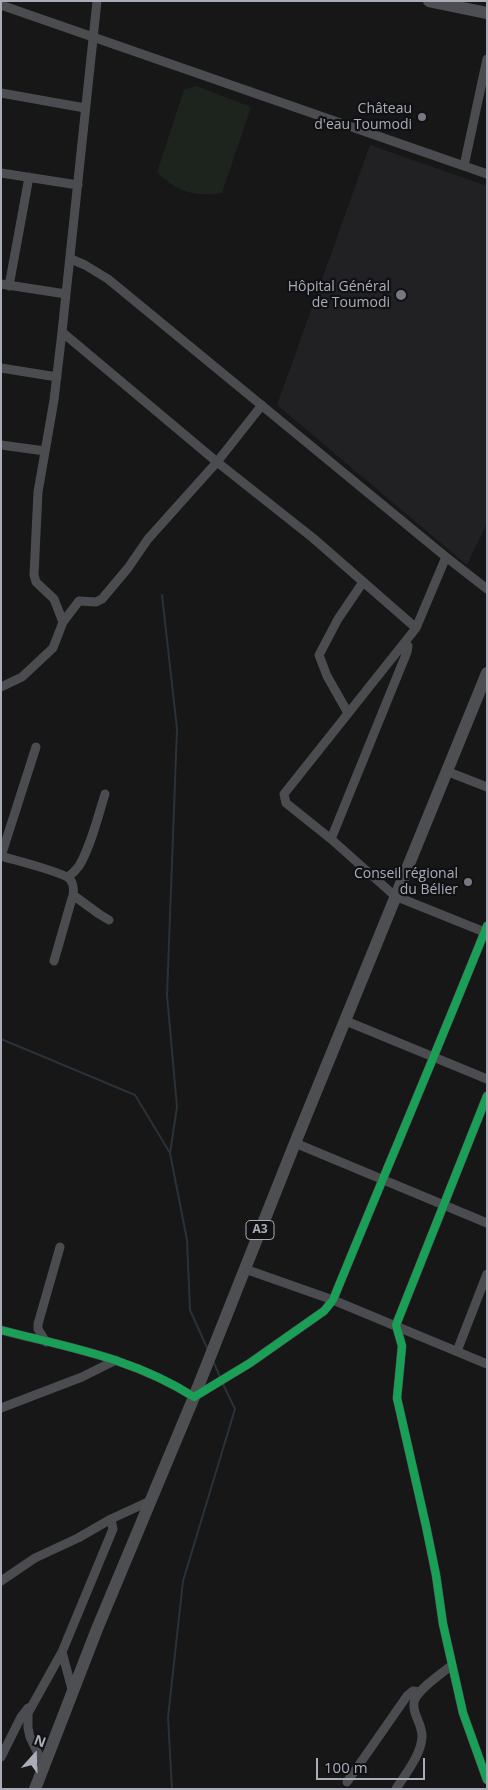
<!DOCTYPE html>
<html>
<head>
<meta charset="utf-8">
<style>
	body { margin:0 }
	#map { position:relative; width:488px; height:1790px; overflow:hidden; background:#171717; font-family:"Open Sans",sans-serif }
	canvas { display:block }
	.frame { position:absolute; inset:0; border:2px solid #a8adb8; pointer-events:none }
	.north { position:absolute; left:10px; top:1730px; width:50px; height:50px; -webkit-text-stroke:4px #111113; paint-order:stroke; rotate:20deg; font-size:14px; font-weight:700; line-height:20px; text-align:center; color:#a8adb8 }
	.north::after { content:''; display:block; margin:auto; width:18px; height:22px; background:#a8adb8; clip-path:polygon(50% 0,100% 100%,50% 72%,0 100%) }
	.scale { position:absolute; left:316px; top:1758px; width:109px; height:22px; box-sizing:border-box; border:2px solid #a8adb8; border-top:0; padding-left:6px; font-size:15px; line-height:18px; white-space:nowrap; color:#a8adb8; -webkit-text-stroke:4px #111113; paint-order:stroke }
</style>
</head>
<body>
<div id="map">
<canvas width="488" height="1790"></canvas>
<div class="frame"></div>
<div class="north">N</div>
<div class="scale">100 m</div>
</div>
<script>
const ctx = document.querySelector('canvas').getContext('2d');
ctx.lineJoin = 'round';
function paint(path, color) { ctx.fillStyle = color; ctx.fill(path, 'evenodd'); }
function strokePath(path, color, width, dash) { ctx.strokeStyle = color; ctx.lineWidth = width; ctx.lineCap = dash ? 'butt' : 'round'; ctx.setLineDash(dash || []); ctx.stroke(path); }
function label(font, color, halo, rows, align = 'center') {
  ctx.font = font + ' "Open Sans",sans-serif'; ctx.lineWidth = 4.5; ctx.setLineDash([]); ctx.textBaseline = 'middle'; ctx.strokeStyle = halo; ctx.fillStyle = color; for (const [text, x, y, turn = 0] of rows) {
    ctx.save(); ctx.translate(x, y); ctx.rotate((+turn || 0) * Math.PI / 180); ctx.textAlign = isNaN(turn) ? turn : align; if (halo) ctx.strokeText(text, 0, 0); ctx.fillText(text, 0, 0); ctx.restore();
  }
}
const built = new Path2D(`
	M 370,145 L 487,186 L 487,523 L 467,565 L 277,405 Z`);
const green = new Path2D(`
	M 196,86 L 251,107 L 222,193 C 193,197 178,192 157,172 L 184,90 Z`);
const stream = new Path2D(`
	M 162,595 L 177,729 L 167,995 L 177,1107 L 170,1153
	M 1,1039 L 135,1095 L 170,1153 L 187,1240 L 190,1310 L 208,1350
	M 214,1363 L 220,1377
	M 172,1789 L 168,1717 L 183,1581 L 235,1409 L 223,1384`);
const minor = new Path2D(`
	M 1,5 L 487,174
	M 1,93 L 85,108
	M 464,166 L 487,59
	M 1,173 L 78,185
	M 71,259 L 85,265 L 108,279 L 446,557 L 487,589
	M 1,284 L 66,294
	M 9,286 L 29,177
	M 62,332 L 217,462 L 313,538 L 416,628
	M 1,368 L 57,377
	M 1,445 L 45,451
	M 446,557 L 416,628 L 284,794 L 286,803 L 331,839 L 395,896 L 487,933
	M 63,622 L 54,599 L 36,582 L 34,575 L 38,492 L 54,400 L 62,332 L 97,1
	M 1,687 L 22,677 L 53,648 L 63,622 L 79,601 L 96,602 L 102,599 L 128,568 L 148,539 L 217,462 L 262,405
	M 348,713 L 327,676 L 319,655 L 338,619 L 363,582
	M 446,771 L 487,787
	M 331,839 L 407,652 L 408,646 L 405,643
	M 1,856 C 14,860 63,872 70,879 C 73,883 74,890 73,895 L 54,961
	M 1,856 L 36,747
	M 68,877 C 72,874 76,870 79,866 C 91,846 98,816 105,794
	M 73,895 L 99,914 L 109,920
	M 346,1021 L 487,1079
	M 487,1096 L 396,1325 L 402,1346 L 397,1398 L 426,1526 L 436,1575 L 443,1624 L 463,1713 L 487,1780
	M 295,1143 L 487,1223
	M 245,1269 L 333,1300 L 487,1364
	M 1,1330 C 70,1348 133,1358 194,1397 L 250,1363 L 324,1311 L 333,1300 C 384,1175 437,1051 487,926
	M 46,1342 L 38,1329 L 38,1324 L 60,1247
	M 457,1351 L 487,1274
	M 1,1408 L 82,1377 L 116,1360
	M 1,1581 L 35,1558 L 78,1538 L 111,1519 L 150,1501
	M 62,1652 L 73,1693
	M 1,1757 L 21,1717 L 28,1708
	M 44,1766 L 30,1737 L 28,1728 L 28,1713 L 62,1652 L 113,1529 L 111,1519
	M 347,1782 L 407,1696 L 413,1691 L 420,1692
	M 396,1789 C 406,1773 421,1755 422,1737 C 423,1724 410,1712 415,1699 C 420,1688 442,1673 452,1665`);
const primary = new Path2D(`
	M 429,1 L 487,13
	M 35,1789 L 97,1629 L 194,1397 L 295,1143 L 487,673`);
const cycleway = new Path2D(`
	M 487,1096 L 396,1325 L 402,1346 L 397,1398 L 426,1526 L 436,1575 L 443,1624 L 463,1713 L 487,1780
	M 1,1330 C 70,1348 133,1358 194,1397 L 250,1363 L 324,1311 L 333,1300 C 384,1175 437,1051 487,926`);
const markers = [
	[422,117,5,"#757880"],
	[401,295,6,"#757880"],
	[468,882,5,"#757880"]
];
const shields = [
	[260,1230,28]
];
const shieldNames = [
	["A3",260,1230]
];
const poiNames = [
	["Château",412,109],
	["d'eau Toumodi",412,125],
	["Hôpital Général",390,287],
	["de Toumodi",390,303],
	["Conseil régional",458,874],
	["du Bélier",458,890]
];
paint(built, '#212123');
paint(green, '#1d241e');
strokePath(stream, '#2a3239', 2);
strokePath(minor, '#4b4c50', 9);
strokePath(primary, '#4d4f52', 12);
strokePath(cycleway, '#1a9f57', 8);
for (const [x, y, r, color] of markers) { const dot = new Path2D(); dot.arc(x, y, r, 0, 2 * Math.PI); ctx.fillStyle = color; ctx.fill(dot); strokePath(dot, '#111113', 2); }
for (const [x, y, w] of shields) { const box = new Path2D(); box.roundRect(x - w / 2, y - 9.5, w, 19, 4); ctx.fillStyle = '#111113'; ctx.fill(box); strokePath(box, '#a8adb8', 1); }
label('bold 12px', '#a8adb8', null, shieldNames);
label('14px', '#a8adb8', '#111113', poiNames, 'right');
</script>
</body>
</html>
